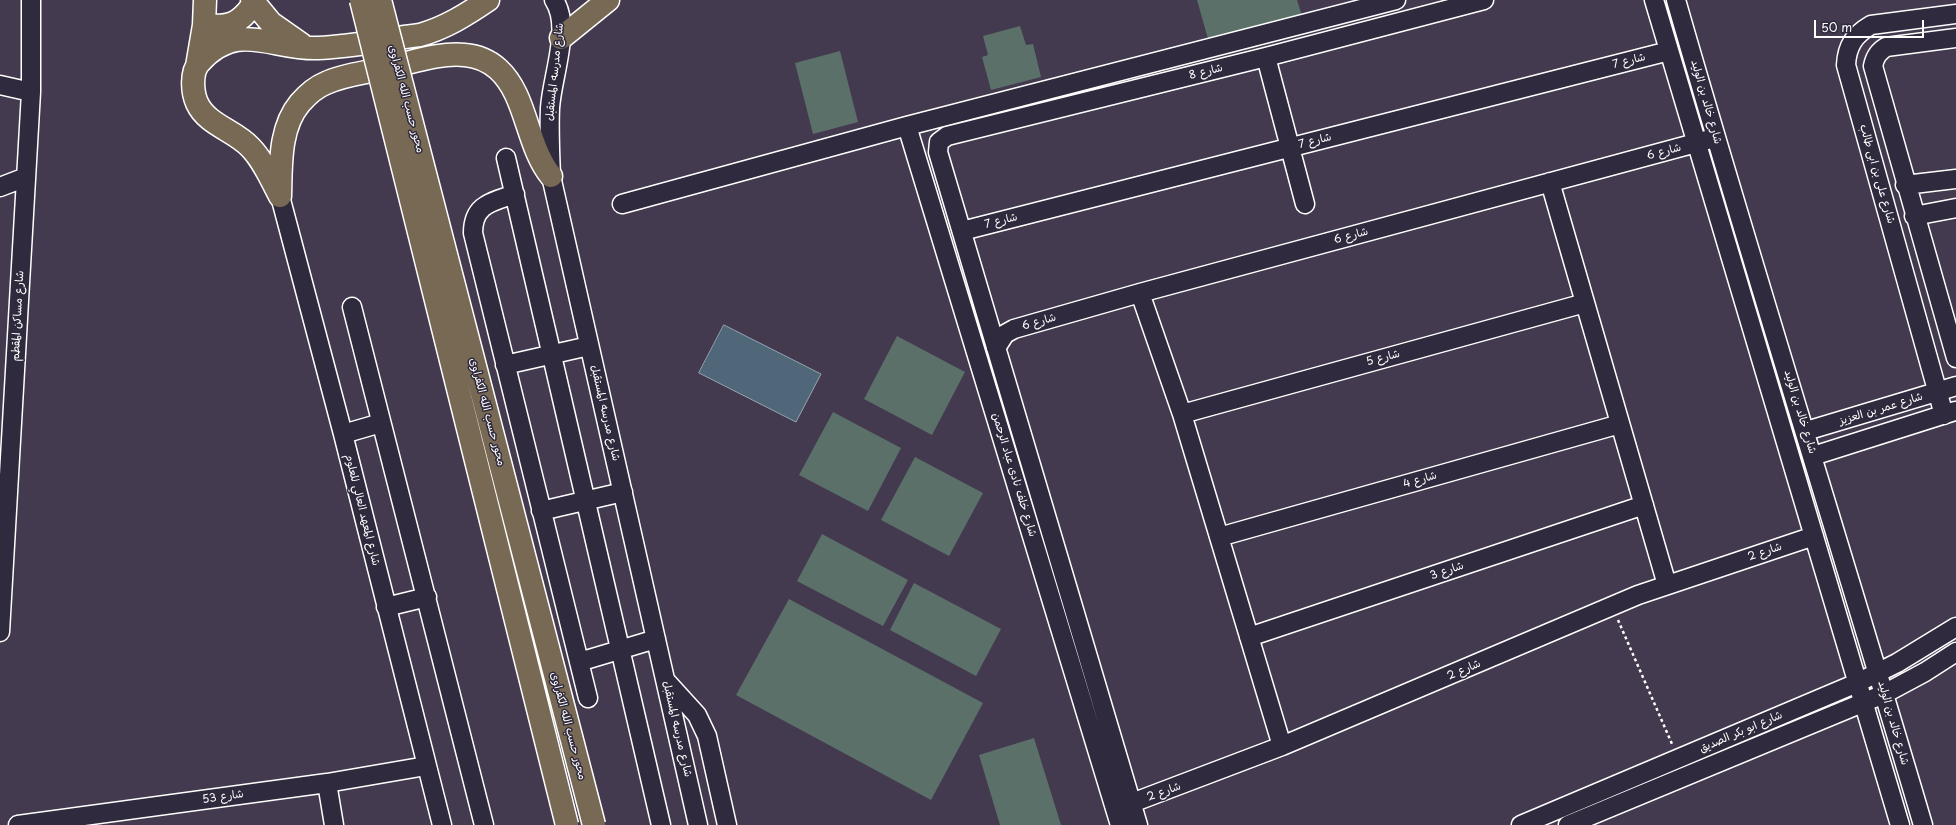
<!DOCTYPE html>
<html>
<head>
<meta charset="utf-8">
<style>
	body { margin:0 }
	#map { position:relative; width:1956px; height:825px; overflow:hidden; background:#443a4f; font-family:"Playpen Sans",sans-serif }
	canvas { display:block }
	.scale { position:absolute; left:1814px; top:20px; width:110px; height:18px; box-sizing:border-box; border:2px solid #fff; border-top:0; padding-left:5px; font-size:12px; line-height:14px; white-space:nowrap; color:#fff; -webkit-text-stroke:3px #2f2a3d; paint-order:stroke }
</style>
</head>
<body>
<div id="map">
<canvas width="1956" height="825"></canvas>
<div class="scale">50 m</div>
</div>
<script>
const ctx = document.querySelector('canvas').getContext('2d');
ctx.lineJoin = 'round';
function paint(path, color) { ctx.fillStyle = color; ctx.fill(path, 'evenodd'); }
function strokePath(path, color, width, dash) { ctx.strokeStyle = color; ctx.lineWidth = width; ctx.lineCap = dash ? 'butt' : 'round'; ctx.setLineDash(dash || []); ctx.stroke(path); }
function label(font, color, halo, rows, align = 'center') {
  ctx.font = font + ' "Playpen Sans","Playpen Sans Arabic",sans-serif'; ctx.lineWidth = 3; ctx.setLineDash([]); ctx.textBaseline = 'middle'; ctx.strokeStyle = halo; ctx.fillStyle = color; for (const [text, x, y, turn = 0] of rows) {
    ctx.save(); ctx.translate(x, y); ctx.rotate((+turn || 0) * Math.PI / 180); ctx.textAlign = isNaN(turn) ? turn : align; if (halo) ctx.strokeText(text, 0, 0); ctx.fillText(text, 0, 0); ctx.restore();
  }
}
const green = new Path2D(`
	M 1197,0 L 1297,0 L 1303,19 L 1210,46 Z
	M 1020,26 L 1026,45 L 1033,44 L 1041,77 L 991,90 L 982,57 L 988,55 L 983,36 Z
	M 840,51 L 858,122 L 813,134 L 795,63 Z
	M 897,336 L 965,372 L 932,435 L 864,399 Z
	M 833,412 L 901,448 L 868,511 L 799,475 Z
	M 915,457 L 983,493 L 949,556 L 881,520 Z
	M 822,534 L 908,580 L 883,626 L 797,581 Z
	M 914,583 L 1001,629 L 976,676 L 890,630 Z
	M 789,599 L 983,703 L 931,800 L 736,695 Z
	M 1034,738 L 1061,825 L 1000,825 L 979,755 Z`);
const water = new Path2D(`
	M 724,325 L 821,374 L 796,422 L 699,373 Z`);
const path = new Path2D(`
	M 1618,620 L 1672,744`);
const minor = new Path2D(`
	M 554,0 C 572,27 552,76 550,108 C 549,131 550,153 551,176 L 698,825
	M 1654,0 L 1900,825
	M 1676,0 C 1755,276 1842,550 1923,825
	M 1956,38 L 1886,47 C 1878,52 1875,57 1873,66 L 1956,358
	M 1266,57 L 1305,204
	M 0,85 L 31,92
	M 907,126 L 1120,825
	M 506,158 L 661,825
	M 1550,182 L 1667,585
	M 1905,185 L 1956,179
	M 0,187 L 26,177
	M 515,194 C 492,202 473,204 473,233 L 588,698
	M 280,196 L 343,434 L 442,825
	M 622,204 L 907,126 L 1396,0
	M 1914,216 L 1956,208
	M 962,231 L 1669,51
	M 1140,293 L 1182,414 L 1282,746
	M 352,307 L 484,825
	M 996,348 L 1005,334 L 1014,329 L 1140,293 L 1707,140
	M 505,365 L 589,346
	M 1182,414 L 1585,303
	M 1944,415 L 1846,65 C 1847,46 1854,35 1871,25 L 1956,14
	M 1806,431 L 1956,386
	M 343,434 L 381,423
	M 1813,456 L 1955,411
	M 541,511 L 623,492
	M 1219,537 L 1620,424
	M 386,607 L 427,597
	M 0,632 L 31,92 L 31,0
	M 1249,637 L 1644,505
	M 579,662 L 656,639
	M 667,682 L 697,715 L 707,736 L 727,825
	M 327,783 L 334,825
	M 1116,809 L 1282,746 L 1638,595 L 1814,536
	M 18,825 L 327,783 L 426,766
	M 1138,825 L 938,152 L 939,142 L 947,136 L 1266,57 L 1484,0
	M 1521,825 L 1857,683 L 1897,663 L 1956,627
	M 1568,825 L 1884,694 L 1925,672 L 1956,652`);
const major = new Path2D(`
	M 252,0 L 271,23 L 301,44
	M 204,25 C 229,28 240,24 254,3
	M 561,38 L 608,0
	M 197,66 L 204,25 L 205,0
	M 280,196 C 271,179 263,160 250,147 C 234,130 207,125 197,103 C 192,92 191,72 199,63 C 237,19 272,50 318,48 C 352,47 386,39 420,35 C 445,28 466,15 488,0
	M 280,196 C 281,165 279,128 300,103 C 307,95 316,87 326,83 C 343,75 363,73 381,69 C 408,64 438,52 465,55 C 477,56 489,61 498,69 C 527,95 526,145 551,176`);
const majorBridge = new Path2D(`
	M 361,0 L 567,825
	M 380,0 L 594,825`);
const streetNames = [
	["شارع 7",1629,61,-14],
	["شارع مدرسه المستقبل",555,72,-84],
	["شارع 8",1206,72,-14],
	["محور حسب الله الكفراوى",406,99,75],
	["شارع خالد بن الوليد",1706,102,74],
	["شارع 7",1315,141,-14],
	["شارع 6",1664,152,-15],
	["شارع على بن ابى طالب",1877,174,74],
	["شارع 7",1001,221,-14],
	["شارع 6",1351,236,-15],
	["شارع مساكن المقطم",18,316,-87],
	["شارع 6",1039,322,-16],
	["شارع 5",1383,358,-15],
	["شارع عمر بن العزيز",1881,409,-17],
	["محور حسب الله الكفراوى",487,412,75],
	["شارع خالد بن الوليد",1800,412,73],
	["شارع مدرسه المستقبل",605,413,77],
	["شارع خلف نادى عباد الرحمن",1014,475,73],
	["شارع 4",1420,480,-16],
	["شارع المعهد العالي للعلوم",362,510,76],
	["شارع 2",1765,552,-19],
	["شارع 3",1447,571,-19],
	["شارع 2",1464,670,-23],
	["شارع خالد بن الوليد",1893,723,74],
	["محور حسب الله الكفراوى",568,726,75],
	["شارع مدرسه المستقبل",677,729,77],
	["شارع ابو بكر الصديق",1741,732,-23],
	["شارع 2",1164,792,-20],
	["شارع 53",223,797,-8]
];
paint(green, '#5b7069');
paint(water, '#4f6779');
strokePath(water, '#95a4af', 1);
strokePath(minor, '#fff', 21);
strokePath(major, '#fff', 25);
strokePath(path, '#fff', 2.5, [3, 3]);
strokePath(minor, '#2f2a3d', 18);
strokePath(major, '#786954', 22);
strokePath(majorBridge, '#fff', 25, []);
strokePath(majorBridge, '#786954', 22);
label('11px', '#fff', '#2f2a3d', streetNames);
</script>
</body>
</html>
